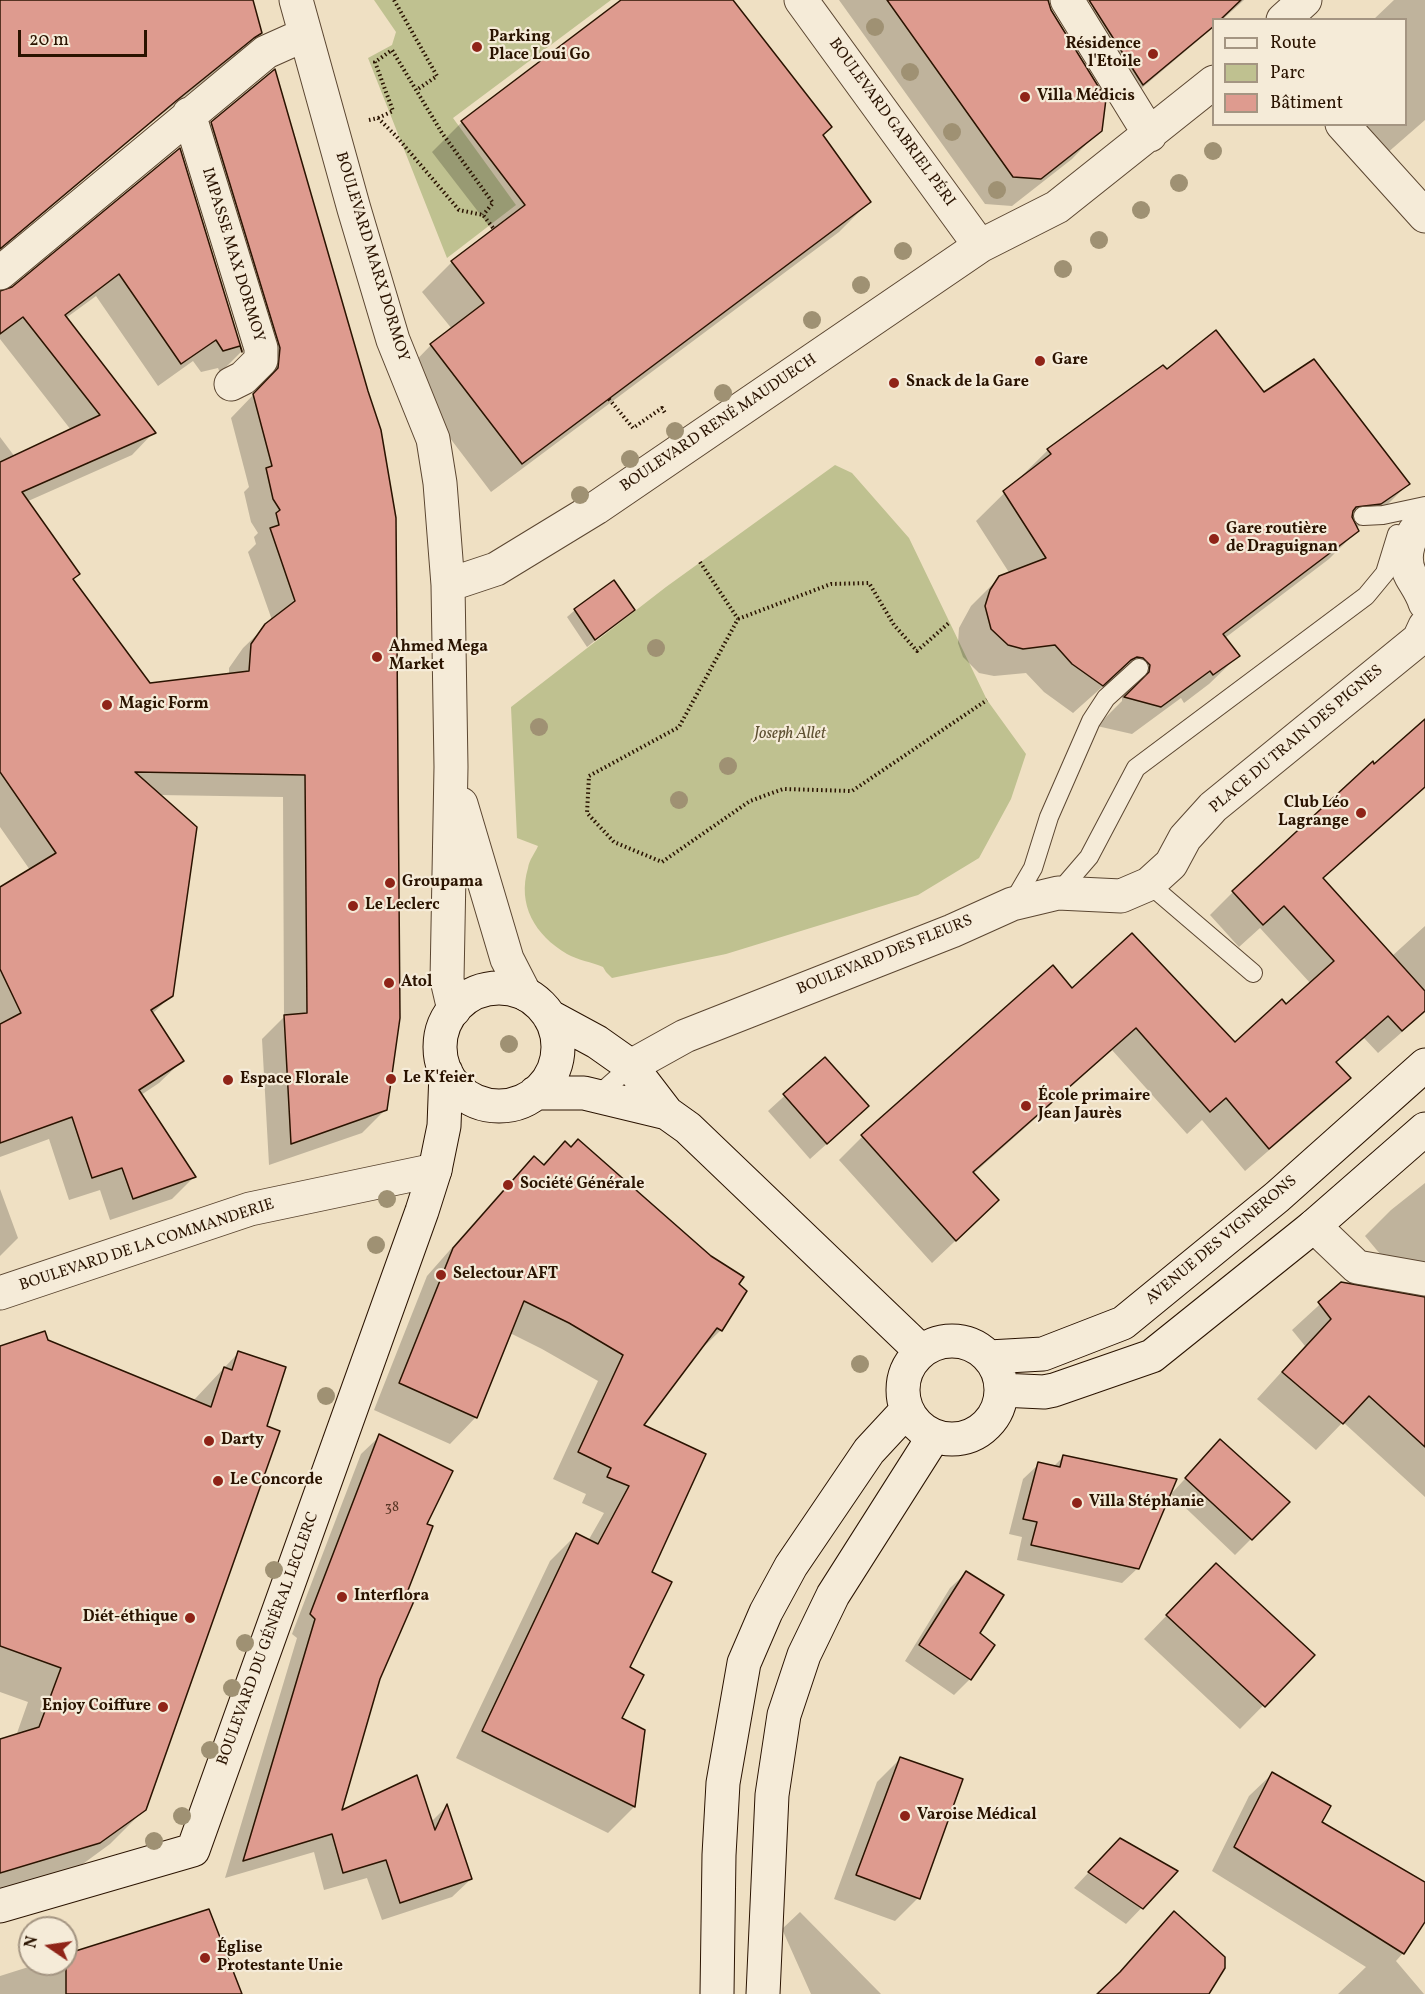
<!DOCTYPE html>
<html>
<head>
<meta charset="utf-8">
<style>
	body { margin:0 }
	#map { position:relative; width:1425px; height:1994px; overflow:hidden; background:#efe0c3; font-family:Vollkorn,serif }
	canvas { display:block }
	.legend { position:absolute; left:1212px; top:18px; width:195px; height:108px; box-sizing:border-box; background:#f5ebd8; border:2px solid #a49582; margin:0; padding:8px 10px; list-style:none; font-size:18px; color:#2a1300 }
	.legend li { display:flex; align-items:center; gap:12px; height:30px }
	.legend b { width:30px; border:2px solid #a49582 }
	.north { position:absolute; left:18px; top:1916px; width:60px; height:60px; box-sizing:border-box; background:#f5ebd8; border:2px solid #a49582; border-radius:50%; rotate:283deg; font-size:16px; font-weight:700; line-height:24px; text-align:center; color:#2a1300 }
	.north::after { content:''; display:block; margin:auto; width:21px; height:27px; background:#8f2418; clip-path:polygon(50% 0,100% 100%,50% 72%,0 100%) }
	.scale { position:absolute; left:18px; top:30px; width:129px; height:27px; box-sizing:border-box; border:3px solid #2a1300; border-top:0; padding-left:8px; font-size:18px; line-height:21px; white-space:nowrap; color:#2a1300; -webkit-text-stroke:4px #f5ebd8; paint-order:stroke }
</style>
</head>
<body>
<div id="map">
<canvas width="1425" height="1994"></canvas>
<ul class="legend">
<li><b style="height:8px;background:#f5ebd8"></b>Route</li>
<li><b style="height:16px;background:#bfc190"></b>Parc</li>
<li><b style="height:16px;background:#de9b8f"></b>Bâtiment</li>
</ul>
<div class="north">N</div>
<div class="scale">20 m</div>
</div>
<script>
const ctx = document.querySelector('canvas').getContext('2d');
ctx.lineJoin = 'round';
function paint(path, color) { ctx.fillStyle = color; ctx.fill(path, 'evenodd'); }
function strokePath(path, color, width, dash) { ctx.strokeStyle = color; ctx.lineWidth = width; ctx.lineCap = dash ? 'butt' : 'round'; ctx.setLineDash(dash || []); ctx.stroke(path); }
function label(font, color, halo, rows, align = 'center') {
  ctx.font = font + ' Vollkorn,serif'; ctx.lineWidth = 4.5; ctx.setLineDash([]); ctx.textBaseline = 'middle'; ctx.strokeStyle = halo; ctx.fillStyle = color; for (const [text, x, y, turn = 0] of rows) {
    ctx.save(); ctx.translate(x, y); ctx.rotate((+turn || 0) * Math.PI / 180); ctx.textAlign = isNaN(turn) ? turn : align; if (halo) ctx.strokeText(text, 0, 0); ctx.fillText(text, 0, 0); ctx.restore();
  }
}
const green = new Path2D(`
	M 374,0 L 611,0 L 453,118 L 516,205 L 447,258 L 368,58 L 392,45 L 396,32 Z
	M 835,465 L 852,473 L 909,538 L 987,700 L 1026,754 L 1011,799 L 979,858 L 918,895 L 726,954 L 612,978 L 606,972 L 603,967 C 592,962 577,960 567,954 C 535,935 517,905 528,868 C 529,860 535,853 538,846 L 517,838 L 511,707 L 666,587 Z`);
const shadow = new Path2D(`
	M 11,0 L 251,0 L 260,33 L 238,55 L 230,60 L 151,123 L 0,250 L 0,8 Z
	M 623,0 L 732,0 L 822,136 L 869,202 L 839,232 L 491,492 L 402,375 L 431,345 L 452,329 L 422,292 L 452,262 L 493,231 L 432,152 L 462,122 Z
	M 839,0 L 1038,0 L 1100,130 L 1072,159 L 1012,206 L 985,204 Z
	M 1100,0 L 1244,0 L 1222,20 L 1214,20 L 1214,27 L 1117,109 L 1069,36 Z
	M 1394,0 L 1425,0 L 1425,120 L 1378,161 L 1345,124 L 1406,124 L 1406,20 L 1373,20 Z
	M 274,71 L 385,1110 L 362,1133 L 269,1165 L 262,1039 L 284,1017 L 283,797 L 159,795 L 172,995 L 152,1014 L 182,1061 L 159,1083 L 141,1095 L 194,1177 L 172,1199 L 110,1220 L 100,1190 L 69,1200 L 49,1139 L 0,1157 L 0,889 L 30,870 L 0,827 L 0,437 L 15,457 L 71,430 L 0,339 L 0,293 L 13,289 L 179,151 L 241,352 L 220,373 L 218,368 L 201,372 L 193,361 L 158,386 L 96,296 L 66,318 L 154,432 L 132,455 L 26,502 L 72,580 L 150,685 L 229,675 L 229,668 L 243,648 L 272,620 L 248,552 L 256,544 L 254,537 L 258,533 L 251,522 L 244,492 L 249,487 L 231,418 L 256,392 L 258,371 L 189,146 L 212,123 Z
	M 1167,371 L 1264,394 L 1408,484 L 1380,512 L 1356,528 L 1357,531 L 1329,559 L 1225,638 L 1238,656 L 1209,684 L 1184,703 L 1181,698 L 1132,734 L 1097,726 L 1122,701 L 1122,694 L 1108,685 L 1101,688 L 1073,713 L 1044,692 L 1026,673 L 994,676 L 979,673 L 963,657 L 958,643 L 959,628 L 971,606 L 1000,577 L 1010,574 L 976,521 L 1048,450 Z
	M 575,610 L 633,610 L 587,647 L 567,617 Z
	M 1425,721 L 1425,780 L 1387,821 L 1322,879 L 1391,957 L 1425,926 L 1425,1012 L 1378,1053 L 1364,1038 L 1335,1063 L 1349,1078 L 1326,1101 L 1245,1171 L 1202,1120 L 1187,1134 L 1112,1050 L 973,1174 L 974,1223 L 932,1263 L 839,1160 L 862,1137 L 1053,967 L 1072,990 L 1235,1044 L 1286,1006 L 1311,984 L 1260,928 L 1239,947 L 1210,915 L 1233,892 Z
	M 825,1059 L 851,1122 L 810,1159 L 768,1111 Z
	M 565,1143 L 721,1330 L 694,1356 L 642,1425 L 650,1573 L 628,1668 L 620,1719 L 643,1731 L 634,1807 L 608,1833 L 456,1758 L 550,1561 L 576,1535 L 588,1541 L 604,1513 L 582,1503 L 586,1494 L 553,1479 L 598,1381 L 542,1349 L 510,1333 L 476,1417 L 450,1444 L 374,1410 L 427,1276 L 508,1184 L 534,1158 L 542,1165 Z
	M 1425,1183 L 1425,1497 L 1343,1422 L 1316,1450 L 1257,1399 L 1305,1346 L 1292,1330 L 1342,1284 L 1416,1297 L 1365,1236 L 1391,1210 Z
	M 0,1189 L 18,1238 L 0,1256 Z
	M 46,1341 L 193,1401 L 239,1352 L 145,1809 L 110,1844 L 65,1877 L 0,1896 L 0,1740 L 16,1736 L 28,1702 L 0,1692 L 0,1348 Z
	M 380,1436 L 425,1525 L 340,1813 L 431,1822 L 446,1807 L 471,1879 L 452,1897 L 382,1920 L 367,1878 L 324,1890 L 314,1852 L 225,1878 L 297,1638 L 292,1634 L 361,1454 Z
	M 1064,1456 L 1138,1568 L 1122,1583 L 1017,1560 L 1022,1537 L 1009,1534 L 1023,1479 L 1039,1464 L 1053,1467 Z
	M 1205,1457 L 1288,1502 L 1235,1555 L 1171,1494 Z
	M 966,1573 L 978,1633 L 993,1645 L 970,1679 L 954,1695 L 905,1661 L 950,1588 Z
	M 1193,1588 L 1312,1656 L 1240,1729 L 1144,1639 Z
	M 900,1759 L 918,1898 L 895,1921 L 834,1899 L 877,1782 Z
	M 1272,1774 L 1320,1822 L 1425,1883 L 1425,1920 L 1403,1953 L 1396,1961 L 1424,1994 L 1338,1994 L 1366,1967 L 1212,1871 L 1249,1796 Z
	M 1105,1855 L 1176,1872 L 1126,1924 L 1074,1888 Z
	M 800,1912 L 881,1994 L 811,1994 L 782,1929 Z
	M 1174,1913 L 1208,1994 L 1099,1994 L 1156,1931 Z
	M 66,1955 L 241,1994 L 0,1994 L 0,1976 L 38,1964 L 66,1964 Z`);
const building = new Path2D(`
	M 0,0 L 253,0 L 262,33 L 254,38 L 176,101 L 0,249 Z
	M 621,0 L 733,0 L 832,127 L 823,135 L 871,202 L 522,464 L 430,344 L 484,303 L 451,261 L 525,205 L 461,121 Z
	M 887,0 L 1048,0 L 1051,10 L 1106,99 L 1102,131 L 1041,179 L 1013,177 Z
	M 1089,0 L 1241,0 L 1220,20 L 1214,20 L 1214,26 L 1143,85 Z
	M 275,69 L 368,391 L 381,430 L 396,518 L 400,1018 L 387,1110 L 291,1144 L 284,1015 L 307,1013 L 305,775 L 135,772 L 197,827 L 173,996 L 151,1010 L 184,1061 L 139,1090 L 196,1177 L 133,1199 L 122,1168 L 92,1178 L 72,1117 L 0,1143 L 0,1024 L 21,1013 L 0,969 L 0,887 L 56,853 L 0,772 L 0,462 L 100,415 L 23,317 L 0,334 L 0,291 L 12,287 L 180,148 L 242,351 L 242,352 L 240,346 L 223,351 L 216,340 L 181,364 L 119,274 L 65,315 L 156,433 L 22,492 L 80,574 L 73,579 L 150,683 L 249,671 L 251,644 L 265,624 L 295,601 L 270,528 L 279,525 L 276,513 L 280,510 L 273,499 L 266,468 L 272,466 L 253,394 L 278,368 L 280,348 L 211,122 Z
	M 1216,330 L 1264,392 L 1314,359 L 1410,484 L 1381,504 L 1356,507 L 1353,511 L 1352,517 L 1359,531 L 1223,634 L 1240,656 L 1213,675 L 1210,671 L 1161,707 L 1124,697 L 1149,672 L 1150,665 L 1143,658 L 1137,657 L 1131,660 L 1103,686 L 1072,664 L 1055,645 L 1023,649 L 1008,645 L 991,629 L 985,606 L 990,590 L 999,576 L 1046,558 L 1003,491 L 1051,454 L 1047,449 L 1163,365 L 1167,369 Z
	M 614,580 L 635,610 L 595,640 L 574,609 Z
	M 1425,719 L 1425,787 L 1323,878 L 1425,991 L 1425,1011 L 1402,1031 L 1388,1016 L 1336,1062 L 1351,1078 L 1269,1149 L 1226,1098 L 1210,1112 L 1136,1028 L 973,1172 L 999,1200 L 956,1241 L 861,1135 L 1053,965 L 1072,988 L 1132,933 L 1235,1042 L 1282,999 L 1286,1004 L 1334,961 L 1284,906 L 1263,925 L 1232,891 L 1373,761 L 1374,764 Z
	M 825,1057 L 869,1106 L 827,1144 L 783,1094 Z
	M 578,1139 L 711,1256 L 744,1277 L 739,1284 L 747,1291 L 722,1331 L 717,1328 L 644,1425 L 706,1454 L 652,1572 L 672,1582 L 630,1667 L 644,1675 L 622,1718 L 645,1730 L 635,1807 L 482,1731 L 576,1533 L 598,1544 L 629,1486 L 607,1477 L 611,1468 L 578,1452 L 623,1355 L 569,1323 L 524,1301 L 477,1418 L 399,1383 L 453,1248 L 534,1156 L 544,1165 L 565,1141 L 571,1147 Z
	M 1341,1282 L 1425,1297 L 1425,1447 L 1369,1396 L 1343,1424 L 1282,1372 L 1331,1319 L 1318,1302 Z
	M 45,1331 L 48,1340 L 211,1407 L 224,1367 L 232,1370 L 238,1351 L 286,1367 L 267,1426 L 280,1431 L 146,1810 L 100,1843 L 0,1873 L 0,1739 L 39,1727 L 61,1668 L 0,1646 L 0,1346 Z
	M 379,1434 L 453,1471 L 427,1524 L 433,1526 L 405,1598 L 414,1601 L 380,1679 L 342,1810 L 417,1775 L 435,1830 L 447,1804 L 472,1879 L 400,1903 L 386,1860 L 343,1873 L 332,1834 L 243,1861 L 315,1619 L 310,1614 Z
	M 1220,1439 L 1290,1502 L 1252,1540 L 1185,1478 Z
	M 1063,1455 L 1177,1479 L 1139,1569 L 1031,1545 L 1037,1522 L 1023,1519 L 1038,1462 L 1060,1467 Z
	M 1216,1563 L 1315,1655 L 1265,1707 L 1166,1615 Z
	M 966,1571 L 1004,1595 L 980,1633 L 995,1645 L 971,1680 L 919,1645 Z
	M 900,1757 L 963,1779 L 920,1899 L 856,1875 Z
	M 1272,1772 L 1331,1806 L 1322,1822 L 1425,1882 L 1425,1922 L 1404,1954 L 1234,1847 Z
	M 1120,1838 L 1178,1871 L 1143,1909 L 1088,1872 Z
	M 209,1909 L 242,1994 L 66,1994 L 66,1954 Z
	M 1174,1911 L 1225,1957 L 1225,1968 L 1209,1994 L 1097,1994 L 1120,1972 Z`);
const path = new Path2D(`
	M 394,0 L 437,76 L 418,89
	M 378,118 L 393,111 L 375,62 L 392,50 L 442,133 L 493,203 L 483,215
	M 369,120 L 378,118 L 396,136 L 459,210 L 483,215 L 494,229
	M 609,399 L 633,428 L 662,408 L 665,413
	M 700,562 L 738,619 L 679,727 L 589,776 L 587,813 L 614,842 L 662,862 L 750,801 L 783,789 L 852,791 L 987,700
	M 738,619 L 831,584 L 869,583 L 894,625 L 917,651 L 950,622`);
const lane = new Path2D(`
	M 1363,516 L 1383,515 L 1425,506
	M 1149,884 L 1253,973
	M 1058,893 L 1089,857 L 1136,768 L 1366,596 L 1385,573 L 1397,534
	M 1012,904 L 1033,868 L 1049,817 L 1091,721 L 1106,698 L 1139,668
	M 597,1096 L 631,1066`);
const street = new Path2D(`
	M 296,0 L 354,209 L 393,340 L 433,439 L 440,483 L 448,585 L 451,767 L 447,980 L 454,1010
	M 801,0 L 980,246
	M 1067,0 L 1150,135
	M 1283,20 L 1305,0
	M 189,114 L 261,348 L 261,360 L 243,378 L 231,384
	M 1342,124 L 1425,216
	M 0,273 L 266,52 L 304,35
	M 1425,519 C 1410,533 1400,556 1411,576 C 1416,585 1422,593 1425,603
	M 448,585 L 496,569 L 596,508 L 980,246 L 1057,207 L 1214,82
	M 461,804 L 507,959 L 525,994
	M 631,1066 L 685,1036 L 952,931 L 1012,904 L 1058,893 L 1121,896 L 1149,884 L 1171,864 L 1185,838 L 1213,807 L 1419,639 L 1425,626
	M 1314,1226 L 1357,1267 L 1425,1279
	M 0,1293 L 250,1209 L 435,1170`);
const secondary = new Path2D(`
	M440 1047a59 59 0 1 1 118 0a59 59 0 1 1-118 0Z
	M 549,1016 L 597,1042 L 631,1066 L 667,1113 L 688,1128 L 921,1351
	M 535,1093 L 584,1093 L 667,1113
	M903 1390a49 49 0 1 1 98 0a49 49 0 1 1-98 0Z
	M 989,1357 L 1043,1354 L 1123,1323 L 1277,1197 L 1425,1065
	M 1001,1390 L 1044,1392 L 1054,1390 L 1152,1356 L 1314,1226 L 1425,1129
	M 0,1906 L 193,1850 L 422,1211 L 435,1170 L 444,1126 L 446,1072
	M 717,1994 L 719,1855 L 723,1783 L 744,1663 L 766,1612 L 791,1566 L 869,1451 L 907,1410
	M 763,1994 L 772,1795 L 784,1715 L 804,1655 L 833,1595 L 934,1436`);
const trees = [
	[875,27],
	[910,72],
	[952,132],
	[1213,151],
	[1179,183],
	[997,190],
	[1141,210],
	[1099,240],
	[903,251],
	[1063,269],
	[861,285],
	[812,320],
	[723,393],
	[675,431],
	[630,459],
	[580,495],
	[656,648],
	[539,727],
	[728,766],
	[679,800],
	[509,1044],
	[387,1199],
	[376,1245],
	[860,1364],
	[326,1396],
	[274,1570],
	[245,1643],
	[232,1688],
	[210,1750],
	[182,1816],
	[154,1841]
];
const markers = [
	[477,47,6,"#8f2418"],
	[1153,54,6,"#8f2418"],
	[1025,97,6,"#8f2418"],
	[1040,361,6,"#8f2418"],
	[894,383,6,"#8f2418"],
	[1214,539,6,"#8f2418"],
	[377,657,6,"#8f2418"],
	[107,705,6,"#8f2418"],
	[1361,813,6,"#8f2418"],
	[390,883,6,"#8f2418"],
	[353,906,6,"#8f2418"],
	[389,983,6,"#8f2418"],
	[391,1079,6,"#8f2418"],
	[228,1080,6,"#8f2418"],
	[1026,1106,6,"#8f2418"],
	[508,1185,6,"#8f2418"],
	[441,1275,6,"#8f2418"],
	[209,1441,6,"#8f2418"],
	[218,1481,6,"#8f2418"],
	[1077,1503,6,"#8f2418"],
	[342,1597,6,"#8f2418"],
	[190,1618,6,"#8f2418"],
	[163,1707,6,"#8f2418"],
	[905,1816,6,"#8f2418"],
	[205,1958,6,"#8f2418"]
];
const numberNames = [
	["38",392,1508]
];
const poiNames = [
	["Parking",489,38],
	["Place Loui Go",489,56],
	["Résidence",1141,45,"right"],
	["l'Etoile",1141,63,"right"],
	["Villa Médicis",1037,97],
	["Gare",1052,361],
	["Snack de la Gare",906,383],
	["Gare routière",1226,530],
	["de Draguignan",1226,548],
	["Ahmed Mega",389,648],
	["Market",389,666],
	["Magic Form",119,705],
	["Club Léo",1349,804,"right"],
	["Lagrange",1349,822,"right"],
	["Groupama",402,883],
	["Le Leclerc",365,906],
	["Atol",401,983],
	["Le K'feier",403,1079],
	["Espace Florale",240,1080],
	["École primaire",1038,1097],
	["Jean Jaurès",1038,1115],
	["Société Générale",520,1185],
	["Selectour AFT",453,1275],
	["Darty",221,1441],
	["Le Concorde",230,1481],
	["Villa Stéphanie",1089,1503],
	["Interflora",354,1597],
	["Diét-éthique",178,1618,"right"],
	["Enjoy Coiffure",151,1707,"right"],
	["Varoise Médical",917,1816],
	["Église",217,1949],
	["Protestante Unie",217,1967]
];
const streetNames = [
	["BOULEVARD GABRIEL PÉRI",891,123,54],
	["IMPASSE MAX DORMOY",232,255,73],
	["BOULEVARD MARX DORMOY",371,257,73],
	["BOULEVARD RENÉ MAUDUECH",719,424,-34],
	["PLACE DU TRAIN DES PIGNES",1297,740,-40],
	["BOULEVARD DES FLEURS",885,956,-22],
	["AVENUE DES VIGNERONS",1222,1241,-40],
	["BOULEVARD DE LA COMMANDERIE",147,1246,-18],
	["BOULEVARD DU GÉNÉRAL LECLERC",269,1639,-70]
];
const parkNames = [
	["Joseph Allet",790,735]
];
paint(green, '#bfc190');
paint(shadow, '#0003');
paint(building, '#de9b8f');
strokePath(building, '#2a1300', 1.5);
strokePath(lane, '#5b4631', 20);
strokePath(street, '#5b4631', 35);
strokePath(secondary, '#2a1300', 35);
strokePath(path, '#2a1300', 4, [1.5, 3]);
strokePath(lane, '#f5ebd8', 18);
strokePath(street, '#f5ebd8', 33);
strokePath(secondary, '#f5ebd8', 33);
ctx.fillStyle = '#9f9173';
for (const [x, y] of trees) { ctx.beginPath(); ctx.arc(x, y, 9, 0, 2 * Math.PI); ctx.fill(); }
for (const [x, y, r, color] of markers) { const dot = new Path2D(); dot.arc(x, y, r, 0, 2 * Math.PI); ctx.fillStyle = color; ctx.fill(dot); strokePath(dot, '#f5ebd8', 2); }
label('14px', '#573524', null, numberNames);
label('bold 16px', '#2a1300', '#f5ebd8', poiNames, 'left');
label('16px', '#2a1300', '#f5ebd8', streetNames);
label('italic 16px', '#5e5032', '#f5ebd8', parkNames);
</script>
</body>
</html>
